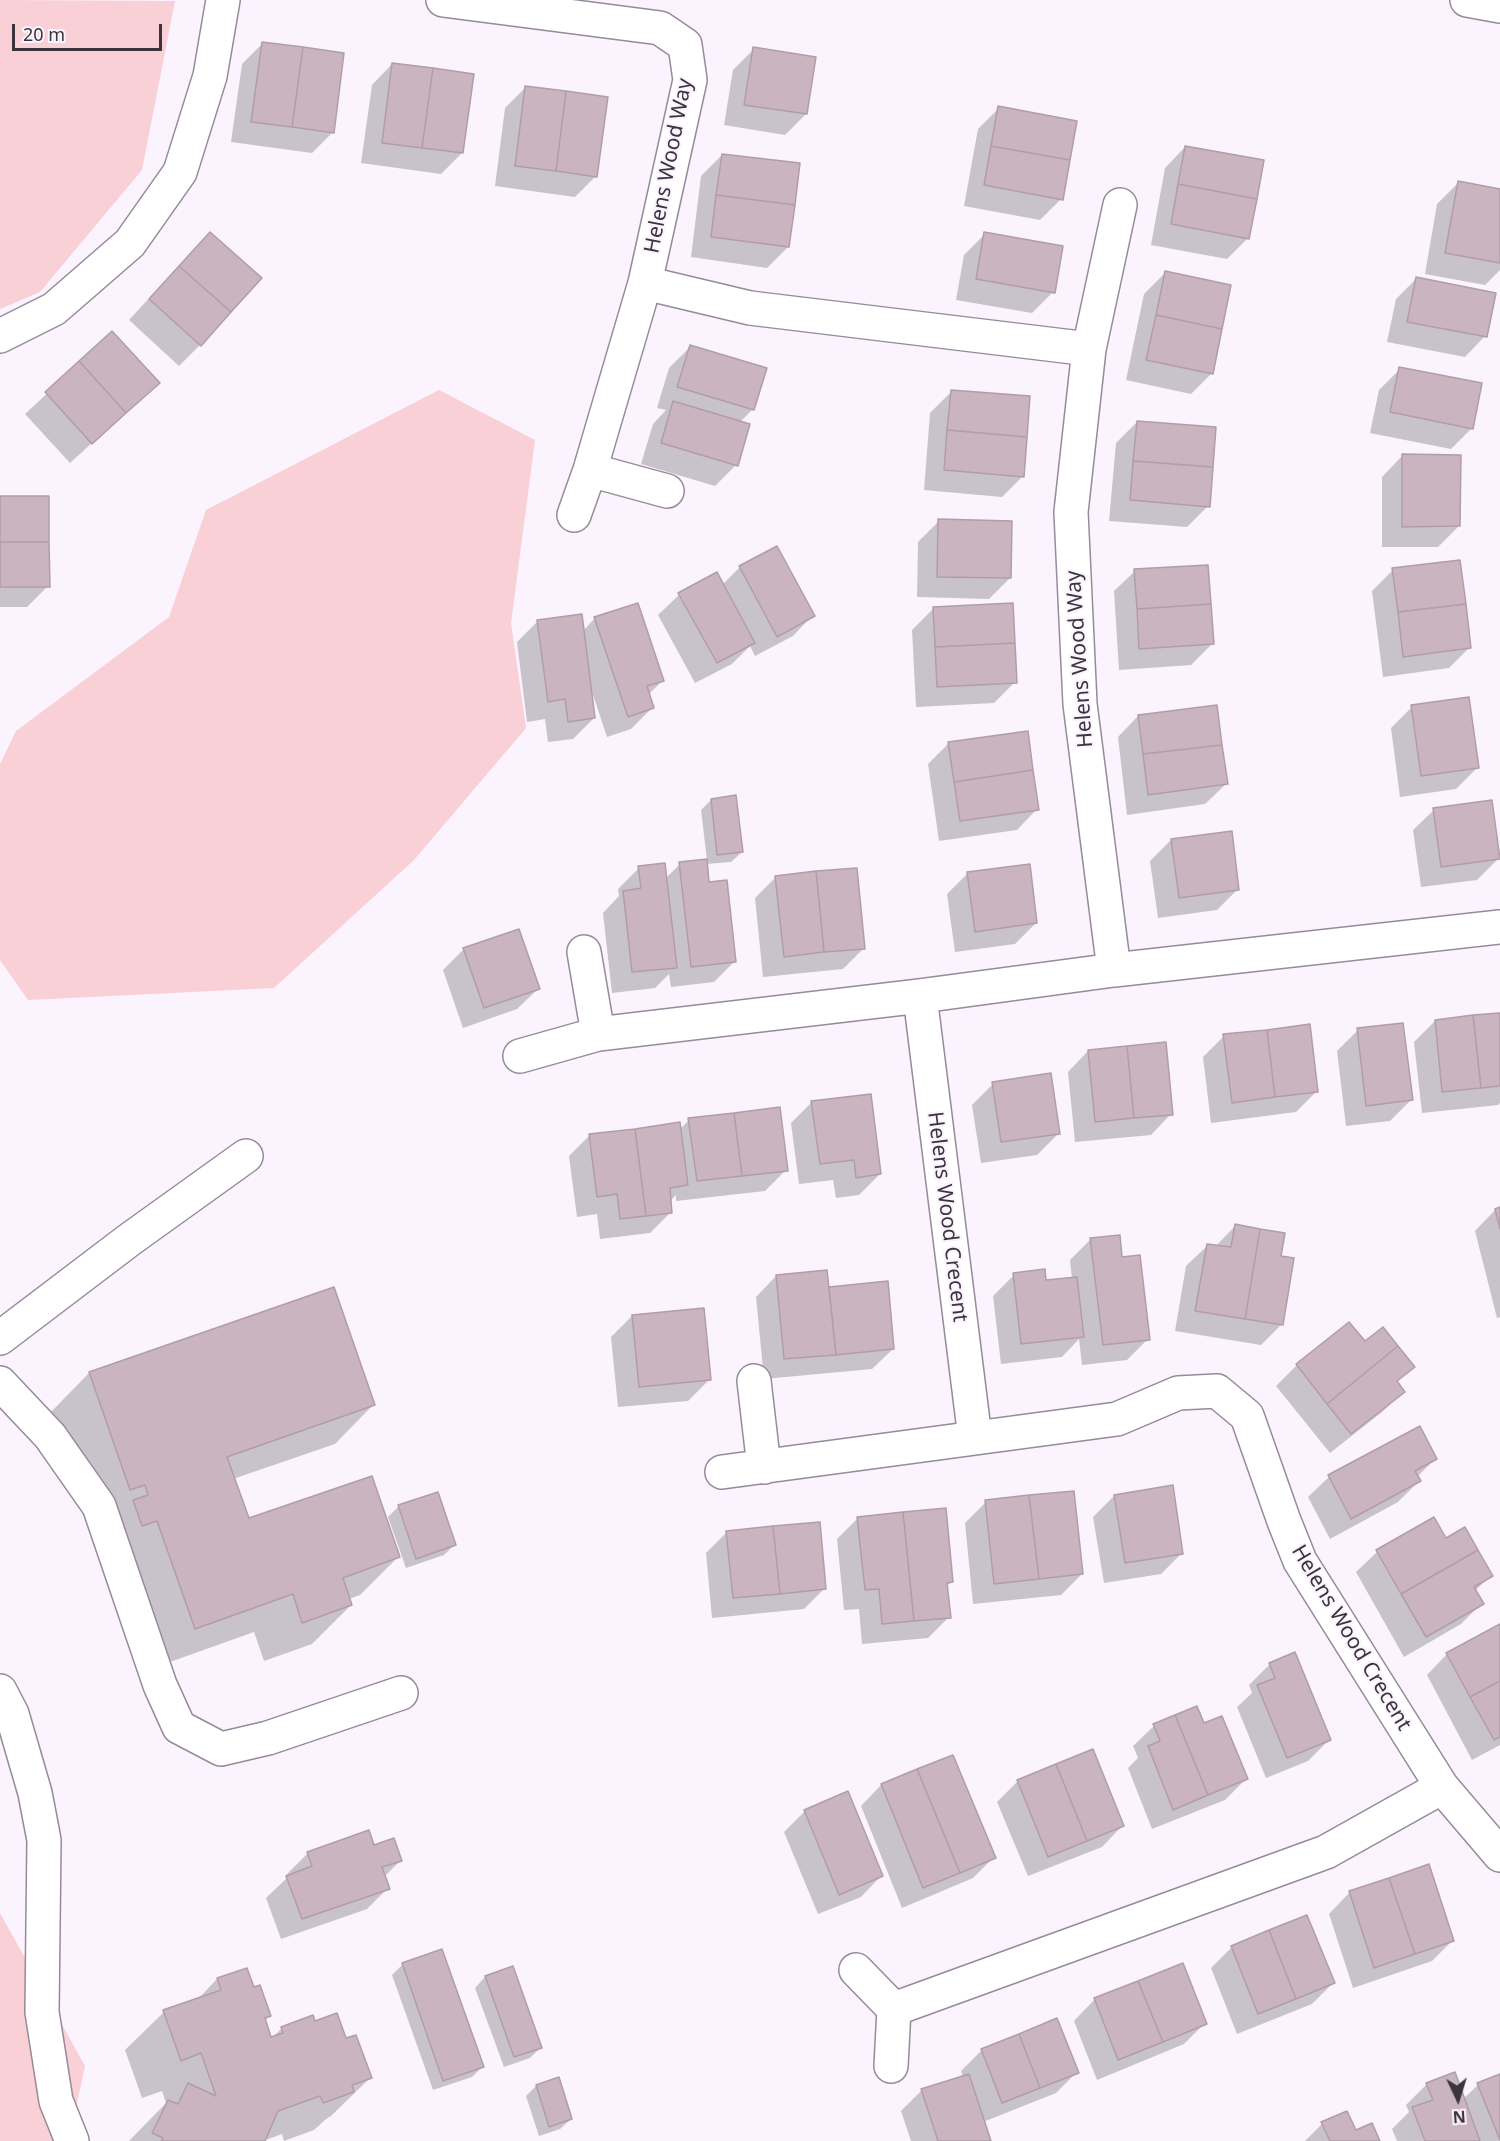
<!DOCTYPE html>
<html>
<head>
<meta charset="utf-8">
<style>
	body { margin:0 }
	#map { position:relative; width:1500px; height:2141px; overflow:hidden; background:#fbf3fe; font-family:"Noto Sans",sans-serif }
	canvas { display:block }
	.north { position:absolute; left:1428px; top:2069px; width:60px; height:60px; -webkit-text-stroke:4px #fbf3fe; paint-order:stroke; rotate:176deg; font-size:16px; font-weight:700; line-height:24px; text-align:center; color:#3a353c }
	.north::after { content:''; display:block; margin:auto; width:21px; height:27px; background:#3a353c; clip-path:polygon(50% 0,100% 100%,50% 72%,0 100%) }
	.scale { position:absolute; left:12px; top:24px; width:150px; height:27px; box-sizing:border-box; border:3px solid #3a353c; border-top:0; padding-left:8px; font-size:18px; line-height:21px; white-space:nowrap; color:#3a353c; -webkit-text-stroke:4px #fbf3fe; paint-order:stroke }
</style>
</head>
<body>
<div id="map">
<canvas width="1500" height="2141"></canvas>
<div class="north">N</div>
<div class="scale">20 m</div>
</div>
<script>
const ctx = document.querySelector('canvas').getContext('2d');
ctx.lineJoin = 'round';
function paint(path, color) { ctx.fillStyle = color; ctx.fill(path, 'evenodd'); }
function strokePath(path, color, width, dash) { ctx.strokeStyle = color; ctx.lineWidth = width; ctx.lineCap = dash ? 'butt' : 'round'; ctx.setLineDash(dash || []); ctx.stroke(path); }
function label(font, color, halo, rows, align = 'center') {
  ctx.font = font + ' "Noto Sans",sans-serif'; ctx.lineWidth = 4.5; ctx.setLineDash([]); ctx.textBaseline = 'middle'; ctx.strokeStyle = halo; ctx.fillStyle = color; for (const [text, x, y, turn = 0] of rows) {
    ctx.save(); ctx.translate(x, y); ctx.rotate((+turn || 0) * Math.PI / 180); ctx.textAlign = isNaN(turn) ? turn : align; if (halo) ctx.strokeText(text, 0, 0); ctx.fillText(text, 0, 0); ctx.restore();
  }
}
const green = new Path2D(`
	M 0,0 L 175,1 L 142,170 L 40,292 L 0,309 Z
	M 439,390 L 535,440 L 511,623 L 526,728 L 414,860 L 274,988 L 28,1000 L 0,960 L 0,764 L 16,731 L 169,617 L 206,510 Z
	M 0,1913 L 85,2066 L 69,2141 L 0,2141 Z`);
const shadow = new Path2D(`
	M 263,43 L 333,132 L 312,153 L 231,142 L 242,64 Z
	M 754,49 L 806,114 L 785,135 L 724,125 L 733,70 Z
	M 392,64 L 462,153 L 441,174 L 361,163 L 372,85 Z
	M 526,87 L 596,176 L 575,197 L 495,186 L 505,108 Z
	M 999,108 L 1061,199 L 1040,220 L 964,206 L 978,129 Z
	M 1185,147 L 1248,238 L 1227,259 L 1151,245 L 1165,168 Z
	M 722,155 L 788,247 L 767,268 L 691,257 L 701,176 Z
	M 1458,183 L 1500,191 L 1500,270 L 1485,285 L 1425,274 L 1437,204 Z
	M 985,234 L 1053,292 L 1032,313 L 956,300 L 964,255 Z
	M 189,255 L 200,345 L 179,366 L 129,320 Z
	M 1165,273 L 1212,373 L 1191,394 L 1126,380 L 1144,294 Z
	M 1417,278 L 1485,336 L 1465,357 L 1387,342 L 1396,299 Z
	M 112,333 L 158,383 L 70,463 L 25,414 Z
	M 690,347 L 753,409 L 739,423 L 736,465 L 715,486 L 641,464 L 653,424 L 666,410 L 657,408 L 669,368 Z
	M 1400,369 L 1472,428 L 1451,449 L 1370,433 L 1379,390 Z
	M 951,392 L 1023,476 L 1002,497 L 924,490 L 930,413 Z
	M 1137,422 L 1208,506 L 1187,527 L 1109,521 L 1116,443 Z
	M 1402,456 L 1459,526 L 1438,547 L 1382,547 L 1382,477 Z
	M 0,498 L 48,586 L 27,607 L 0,607 Z
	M 939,521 L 1010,578 L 989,599 L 917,597 L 918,542 Z
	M 740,567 L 813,615 L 793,636 L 755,656 L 750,646 L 732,664 L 695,683 L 658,615 L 679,595 L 722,585 Z
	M 1393,570 L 1470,647 L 1449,668 L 1383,677 L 1372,591 Z
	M 1135,571 L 1212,644 L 1191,665 L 1119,670 L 1114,591 Z
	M 933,609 L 1015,682 L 994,703 L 916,707 L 912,630 Z
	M 595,618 L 662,681 L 648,695 L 652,708 L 631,729 L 607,737 L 592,692 L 591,693 L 594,718 L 573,739 L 548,742 L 545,719 L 527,722 L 517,642 L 538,621 L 583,631 Z
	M 1412,707 L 1477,768 L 1456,789 L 1400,797 L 1391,728 Z
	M 1138,716 L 1226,784 L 1205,804 L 1127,815 L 1118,737 Z
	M 949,743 L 1037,809 L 1017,830 L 939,841 L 928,764 Z
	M 711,800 L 742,852 L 731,862 L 706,864 L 708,884 L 735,961 L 714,982 L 671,987 L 669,974 L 655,988 L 612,993 L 603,913 L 619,896 L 618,889 L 639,868 L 666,878 L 680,864 L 707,860 L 701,810 Z
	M 1434,810 L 1498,859 L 1477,880 L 1421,887 L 1413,830 Z
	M 1171,840 L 1238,889 L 1217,910 L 1158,918 L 1150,861 Z
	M 968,873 L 1036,923 L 1015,944 L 955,952 L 947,894 Z
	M 776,877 L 864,948 L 843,969 L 763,977 L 755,898 Z
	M 464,949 L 538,989 L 517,1009 L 463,1028 L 443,970 Z
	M 1500,1014 L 1500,1103 L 1498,1105 L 1422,1113 L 1414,1042 L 1435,1021 Z
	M 1358,1030 L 1411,1100 L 1390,1121 L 1346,1126 L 1337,1051 Z
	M 1224,1036 L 1317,1091 L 1296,1112 L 1211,1123 L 1203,1057 Z
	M 1088,1051 L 1171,1114 L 1151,1135 L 1075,1142 L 1068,1072 Z
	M 993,1084 L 1058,1134 L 1037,1155 L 981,1163 L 972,1105 Z
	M 812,1102 L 880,1174 L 859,1195 L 836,1198 L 833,1180 L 799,1184 L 791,1123 Z
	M 689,1120 L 786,1170 L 765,1191 L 676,1201 L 676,1195 L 670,1201 L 671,1212 L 650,1233 L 600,1239 L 597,1214 L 577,1217 L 569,1156 L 590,1135 L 679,1130 Z
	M 1500,1209 L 1500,1317 L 1497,1318 L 1475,1231 L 1495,1210 Z
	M 1235,1226 L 1280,1257 L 1281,1325 L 1261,1345 L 1175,1331 L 1186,1266 L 1207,1246 L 1215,1247 Z
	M 1091,1239 L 1121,1259 L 1148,1339 L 1127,1360 L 1082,1365 L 1079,1339 L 1062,1357 L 1001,1364 L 993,1296 L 1014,1275 L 1045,1282 L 1072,1279 L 1070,1260 Z
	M 776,1276 L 827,1289 L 887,1283 L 893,1349 L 872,1369 L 764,1379 L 756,1297 Z
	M 333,1289 L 373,1405 L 335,1444 L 233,1479 L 248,1520 L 398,1557 L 360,1595 L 349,1599 L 351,1605 L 312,1644 L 264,1661 L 254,1632 L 156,1667 L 91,1528 L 51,1412 L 89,1373 Z
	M 632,1316 L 709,1380 L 688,1401 L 618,1407 L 611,1337 Z
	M 1297,1365 L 1413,1367 L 1396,1383 L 1403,1392 L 1382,1412 L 1330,1453 L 1276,1386 Z
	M 1419,1428 L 1435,1459 L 1417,1477 L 1419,1481 L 1398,1502 L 1330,1539 L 1308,1497 L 1329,1477 Z
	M 437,1494 L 455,1544 L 444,1555 L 406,1568 L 388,1517 L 398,1507 Z
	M 1114,1496 L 1182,1553 L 1161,1574 L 1104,1583 L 1093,1517 Z
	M 986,1502 L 1082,1574 L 1061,1595 L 973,1604 L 965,1523 Z
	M 858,1518 L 952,1581 L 946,1587 L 949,1617 L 928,1638 L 862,1644 L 859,1609 L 844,1610 L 837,1539 Z
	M 1433,1519 L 1446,1540 L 1491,1575 L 1475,1591 L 1482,1603 L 1461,1624 L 1404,1657 L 1356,1572 L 1377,1552 Z
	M 727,1532 L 825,1588 L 804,1609 L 712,1618 L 706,1553 Z
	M 1500,1626 L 1500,1745 L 1472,1760 L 1427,1675 L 1447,1654 Z
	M 1270,1664 L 1329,1740 L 1308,1761 L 1266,1778 L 1237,1707 L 1252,1693 L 1249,1685 Z
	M 1196,1708 L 1204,1725 L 1246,1779 L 1225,1800 L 1152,1829 L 1128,1768 L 1138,1758 L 1133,1746 L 1154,1726 Z
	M 953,1757 L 994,1857 L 973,1878 L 902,1908 L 861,1806 L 881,1785 Z
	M 1018,1781 L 1122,1826 L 1102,1847 L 1028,1876 L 997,1802 Z
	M 805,1811 L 881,1876 L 861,1897 L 818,1914 L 784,1832 Z
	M 374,1847 L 400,1861 L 384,1877 L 388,1888 L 367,1909 L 281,1939 L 266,1898 L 288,1877 L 287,1874 L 308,1853 Z
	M 1428,1866 L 1453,1940 L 1432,1961 L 1353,1988 L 1329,1914 L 1349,1893 Z
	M 1306,1917 L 1333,1983 L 1312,2004 L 1237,2034 L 1211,1968 L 1231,1948 Z
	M 441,1951 L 482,2067 L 472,2077 L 433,2090 L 392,1975 L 402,1965 Z
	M 1182,1965 L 1205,2023 L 1184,2044 L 1097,2080 L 1074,2021 L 1094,2000 Z
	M 512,1968 L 541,2047 L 530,2058 L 504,2067 L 475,1988 L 485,1977 Z
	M 246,1970 L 253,1989 L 270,2016 L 264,2021 L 271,2039 L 282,2028 L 314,2023 L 345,2040 L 370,2078 L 331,2116 L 326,2119 L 314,2130 L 284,2141 L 282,2134 L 263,2141 L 129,2141 L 166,2103 L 162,2091 L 142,2098 L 125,2050 L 164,2012 L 197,2000 L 217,1979 Z
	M 982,2050 L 1077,2072 L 1056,2093 L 983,2122 L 989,2141 L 911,2141 L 901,2111 L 922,2090 L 963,2077 L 961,2071 Z
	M 1500,2076 L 1500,2141 L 1397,2141 L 1392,2129 L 1409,2112 L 1406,2105 L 1427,2084 L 1463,2099 L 1478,2085 Z
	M 536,2086 L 571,2119 L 560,2129 L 539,2136 L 526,2096 Z
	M 1322,2124 L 1355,2132 L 1378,2141 L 1305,2141 Z`);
const building = new Path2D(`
	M 262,42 L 303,47 L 292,127 L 251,122 Z
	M 303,47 L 344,53 L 334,133 L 292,127 Z
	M 753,47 L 816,57 L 807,114 L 744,105 Z
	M 392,63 L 433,68 L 422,148 L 382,143 Z
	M 433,68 L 474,74 L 463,153 L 422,148 Z
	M 525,86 L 566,91 L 556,171 L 515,166 Z
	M 566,91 L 608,97 L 597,177 L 556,171 Z
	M 998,106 L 1077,121 L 1070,160 L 991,146 Z
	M 991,146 L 1070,160 L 1063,200 L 984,185 Z
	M 1185,146 L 1264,160 L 1257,199 L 1178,184 Z
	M 722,154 L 800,163 L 795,205 L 716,195 Z
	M 1458,181 L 1500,189 L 1500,263 L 1445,253 Z
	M 1178,184 L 1257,199 L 1249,239 L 1171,224 Z
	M 716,195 L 795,205 L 789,247 L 711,237 Z
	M 210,232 L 262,278 L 231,312 L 179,266 Z
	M 984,232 L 1063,246 L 1055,293 L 976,279 Z
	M 179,266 L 231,312 L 201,346 L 149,299 Z
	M 1165,271 L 1231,285 L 1222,329 L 1156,315 Z
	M 1416,277 L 1496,293 L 1487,337 L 1407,322 Z
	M 1156,315 L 1222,329 L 1213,374 L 1146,360 Z
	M 112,331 L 160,383 L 126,413 L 79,361 Z
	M 690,345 L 767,368 L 754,410 L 677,387 Z
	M 79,361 L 126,413 L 92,444 L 45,392 Z
	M 1399,367 L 1482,383 L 1473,429 L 1390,412 Z
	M 951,390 L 1030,396 L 1027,437 L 947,430 Z
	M 673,401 L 750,424 L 738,466 L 661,443 Z
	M 1137,421 L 1216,427 L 1213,467 L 1133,461 Z
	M 947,430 L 1027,437 L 1024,477 L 944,470 Z
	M 1402,454 L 1461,455 L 1460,526 L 1402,527 Z
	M 1133,461 L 1213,467 L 1210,507 L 1130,500 Z
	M 0,496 L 49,496 L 49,542 L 0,542 Z
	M 938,519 L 1012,521 L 1011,578 L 937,577 Z
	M 0,542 L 49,542 L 50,587 L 0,587 Z
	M 777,546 L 815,616 L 777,637 L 739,566 Z
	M 1460,560 L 1466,604 L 1398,612 L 1392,568 Z
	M 1208,565 L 1211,604 L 1137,609 L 1134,569 Z
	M 717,572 L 755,643 L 717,663 L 678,593 Z
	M 638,603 L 664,681 L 647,686 L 654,708 L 628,717 L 594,617 Z
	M 1013,603 L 1015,643 L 935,647 L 933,607 Z
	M 1211,604 L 1214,644 L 1139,649 L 1137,609 Z
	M 1466,604 L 1471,648 L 1403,657 L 1398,612 Z
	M 582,614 L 595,718 L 568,722 L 565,699 L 548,702 L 537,620 Z
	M 1015,643 L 1017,683 L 937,687 L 935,647 Z
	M 1469,697 L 1479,768 L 1421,776 L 1411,705 Z
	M 1217,705 L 1222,745 L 1143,754 L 1138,715 Z
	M 1028,731 L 1033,770 L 954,782 L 948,742 Z
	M 1222,745 L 1228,784 L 1148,795 L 1143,754 Z
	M 1033,770 L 1039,810 L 960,821 L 954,782 Z
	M 736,795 L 743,852 L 717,855 L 711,799 Z
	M 1492,800 L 1500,859 L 1441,867 L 1433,808 Z
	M 1232,831 L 1239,890 L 1179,898 L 1171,839 Z
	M 707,859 L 709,882 L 727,880 L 736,962 L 691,967 L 679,862 Z
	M 665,863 L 677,968 L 632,972 L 623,891 L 641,888 L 638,866 Z
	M 1030,864 L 1037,923 L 975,932 L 967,872 Z
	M 857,868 L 865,949 L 824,952 L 816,871 Z
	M 816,871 L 824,952 L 784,957 L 775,876 Z
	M 519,929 L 540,989 L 484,1008 L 463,948 Z
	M 1500,1013 L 1500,1086 L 1481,1088 L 1473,1015 Z
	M 1473,1015 L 1481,1088 L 1442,1092 L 1435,1020 Z
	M 1403,1023 L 1413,1100 L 1366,1106 L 1357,1028 Z
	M 1310,1024 L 1318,1092 L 1275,1097 L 1267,1030 Z
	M 1267,1030 L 1275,1097 L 1232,1103 L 1223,1034 Z
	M 1166,1042 L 1173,1115 L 1134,1118 L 1127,1046 Z
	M 1127,1046 L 1134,1118 L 1095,1122 L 1088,1050 Z
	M 1051,1073 L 1060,1134 L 1001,1142 L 992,1082 Z
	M 871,1094 L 881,1174 L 856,1178 L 854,1160 L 820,1164 L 811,1101 Z
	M 780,1107 L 788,1171 L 742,1176 L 734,1113 Z
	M 734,1113 L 742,1176 L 697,1181 L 688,1118 Z
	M 680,1122 L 688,1185 L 670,1188 L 672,1213 L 646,1216 L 635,1129 Z
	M 635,1129 L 646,1216 L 620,1219 L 617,1194 L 597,1197 L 589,1134 Z
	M 1500,1207 L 1500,1229 L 1495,1209 Z
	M 1235,1224 L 1260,1229 L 1245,1319 L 1195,1311 L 1207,1244 L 1231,1247 Z
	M 1260,1229 L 1285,1233 L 1281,1256 L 1294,1258 L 1283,1325 L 1245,1319 Z
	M 1120,1235 L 1122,1257 L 1140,1255 L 1150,1340 L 1103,1345 L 1090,1238 Z
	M 1045,1269 L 1046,1280 L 1077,1277 L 1084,1337 L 1021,1344 L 1013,1273 Z
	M 827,1270 L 836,1355 L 784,1359 L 776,1275 Z
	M 888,1281 L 894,1349 L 836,1355 L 829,1287 Z
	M 334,1287 L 375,1405 L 227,1457 L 249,1518 L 372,1476 L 400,1557 L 343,1578 L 352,1605 L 302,1623 L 293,1594 L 195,1629 L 157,1521 L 142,1526 L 133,1500 L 148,1495 L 145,1485 L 130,1490 L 89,1372 Z
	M 704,1308 L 711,1380 L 639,1387 L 632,1315 Z
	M 1349,1322 L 1365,1341 L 1383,1327 L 1398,1346 L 1327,1404 L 1296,1364 Z
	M 1398,1346 L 1415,1367 L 1397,1381 L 1405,1392 L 1351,1434 L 1327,1404 Z
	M 1420,1426 L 1437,1459 L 1415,1471 L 1421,1481 L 1351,1519 L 1328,1475 Z
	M 1173,1485 L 1183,1554 L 1125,1563 L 1114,1495 Z
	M 1074,1491 L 1083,1574 L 1039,1579 L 1029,1495 Z
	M 438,1492 L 456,1545 L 416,1559 L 398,1505 Z
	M 1029,1495 L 1039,1579 L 994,1584 L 985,1500 Z
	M 946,1508 L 953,1582 L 947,1583 L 951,1618 L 914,1621 L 903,1512 Z
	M 903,1512 L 914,1621 L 882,1624 L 879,1589 L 865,1590 L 857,1517 Z
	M 1434,1517 L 1446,1538 L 1465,1527 L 1478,1550 L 1401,1594 L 1376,1550 Z
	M 820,1522 L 826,1589 L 780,1594 L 773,1526 Z
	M 773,1526 L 780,1594 L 733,1598 L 726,1531 Z
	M 1478,1550 L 1493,1576 L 1474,1587 L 1484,1604 L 1426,1637 L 1401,1594 Z
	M 1500,1624 L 1500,1681 L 1470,1697 L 1446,1653 Z
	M 1295,1652 L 1331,1740 L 1287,1758 L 1257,1685 L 1275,1678 L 1269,1663 Z
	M 1500,1681 L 1500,1737 L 1494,1740 L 1470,1697 Z
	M 1197,1706 L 1204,1723 L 1222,1716 L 1248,1779 L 1208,1795 L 1175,1715 Z
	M 1175,1715 L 1208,1795 L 1173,1810 L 1148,1746 L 1160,1741 L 1153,1724 Z
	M 1093,1749 L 1124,1826 L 1087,1841 L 1056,1764 Z
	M 953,1755 L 996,1858 L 960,1873 L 917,1769 Z
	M 1056,1764 L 1087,1841 L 1048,1857 L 1017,1780 Z
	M 917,1769 L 960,1873 L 923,1888 L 881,1784 Z
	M 848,1791 L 883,1876 L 839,1895 L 804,1810 Z
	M 369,1830 L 374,1845 L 394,1838 L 402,1861 L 382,1867 L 390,1889 L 302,1919 L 286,1876 L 312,1866 L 307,1852 Z
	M 1429,1864 L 1454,1941 L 1415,1954 L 1389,1878 Z
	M 1389,1878 L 1415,1954 L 1374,1968 L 1349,1891 Z
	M 1307,1915 L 1335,1983 L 1296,1999 L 1269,1930 Z
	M 1269,1930 L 1296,1999 L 1258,2014 L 1231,1946 Z
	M 442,1949 L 484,2067 L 443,2081 L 402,1963 Z
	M 1183,1963 L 1207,2024 L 1163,2042 L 1138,1981 Z
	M 513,1966 L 542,2048 L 514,2057 L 485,1976 Z
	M 247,1968 L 254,1987 L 260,1985 L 271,2016 L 265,2018 L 271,2037 L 283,2033 L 281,2027 L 313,2015 L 315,2021 L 337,2013 L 346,2038 L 356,2035 L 372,2078 L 352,2085 L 354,2092 L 323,2103 L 320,2096 L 278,2111 L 265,2141 L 161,2141 L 163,2138 L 152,2133 L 168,2100 L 178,2104 L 188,2083 L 216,2096 L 201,2053 L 181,2061 L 163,2010 L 221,1990 L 217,1978 Z
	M 1138,1981 L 1163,2042 L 1118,2060 L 1094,1998 Z
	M 1057,2018 L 1079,2073 L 1040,2088 L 1019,2034 Z
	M 1019,2034 L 1040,2088 L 1002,2103 L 981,2049 Z
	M 1455,2072 L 1480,2141 L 1425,2141 L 1412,2107 L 1433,2100 L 1426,2083 Z
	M 969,2074 L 991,2141 L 938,2141 L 921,2089 Z
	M 1500,2074 L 1500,2140 L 1477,2083 Z
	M 559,2077 L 572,2119 L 549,2127 L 536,2085 Z
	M 1347,2111 L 1356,2130 L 1372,2123 L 1380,2141 L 1330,2141 L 1321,2122 Z`);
const minor = new Path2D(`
	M 443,0 L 660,28 L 685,45 L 690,80 L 645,283 L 590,470 L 574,515
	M 1467,0 L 1500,6
	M 645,283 L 750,308 L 1089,349
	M 0,336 L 54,309 L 130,243 L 180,172 L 210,76 L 223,0
	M 590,470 L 667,491
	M 584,952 L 598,1034
	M 1114,970 L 1080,704 L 1071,512 L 1089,349 L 1120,205
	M 920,996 L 975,1438
	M 520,1056 L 598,1034 L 920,996 L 1114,970 L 1500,927
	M 0,1338 L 129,1240 L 246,1156
	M 754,1381 L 764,1467
	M 0,1383 L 50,1436 L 99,1506 L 160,1685 L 179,1727 L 221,1749 L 268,1738 L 401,1693
	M 722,1472 L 1117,1419 L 1178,1393 L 1217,1391 L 1247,1416 L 1284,1521 L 1300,1561 L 1442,1787 L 1500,1855
	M 0,1691 L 12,1714 L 35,1793 L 44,1840 L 42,2012 L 56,2101 L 72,2141
	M 856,1970 L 894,2009 L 891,2066
	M 894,2009 L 1326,1852 L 1442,1787`);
const streetNames = [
	["Helens Wood Way",669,166,-79],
	["Helens Wood Way",1080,659,-94],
	["Helens Wood Crecent",947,1217,83],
	["Helens Wood Crecent",1351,1638,59]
];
paint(green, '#f9d0d5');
paint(shadow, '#0003');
paint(building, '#c9b4bf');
strokePath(building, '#b19da8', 1.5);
strokePath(minor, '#978a9b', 36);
strokePath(minor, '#fff', 33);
label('21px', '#3a353c', '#fbf3fe', streetNames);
</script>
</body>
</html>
